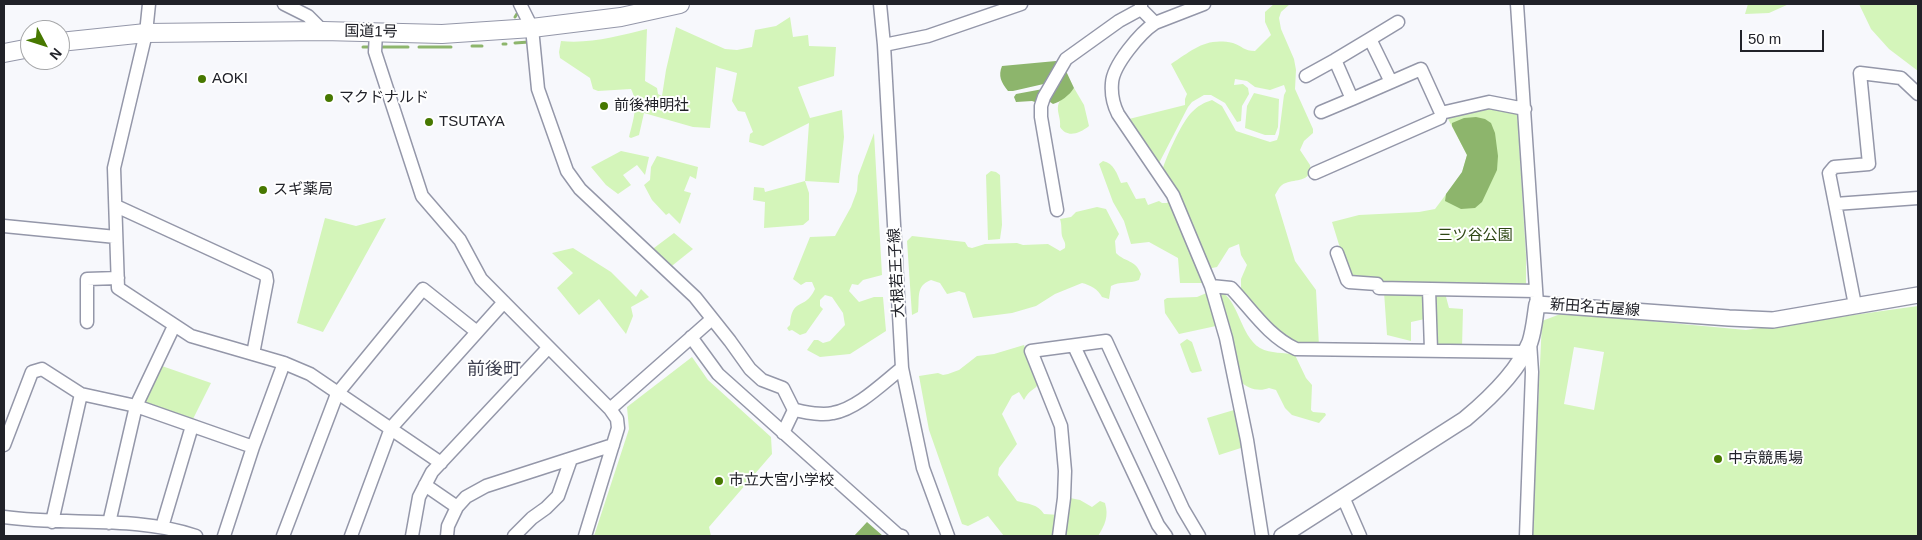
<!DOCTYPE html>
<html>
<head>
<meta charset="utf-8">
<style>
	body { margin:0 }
	#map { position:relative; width:1922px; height:540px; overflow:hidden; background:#f7f8fc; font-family:Arial,sans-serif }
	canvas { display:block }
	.frame { position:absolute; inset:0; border:5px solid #212229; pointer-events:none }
	.north { position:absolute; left:20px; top:20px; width:50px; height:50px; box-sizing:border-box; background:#fff; border:1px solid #a6a7a9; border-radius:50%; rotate:130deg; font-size:14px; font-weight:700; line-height:20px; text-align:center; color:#212229 }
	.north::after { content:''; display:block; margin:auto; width:18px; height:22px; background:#477800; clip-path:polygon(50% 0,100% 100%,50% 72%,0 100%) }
	.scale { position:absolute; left:1740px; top:30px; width:84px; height:22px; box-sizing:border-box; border:2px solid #212229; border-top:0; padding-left:6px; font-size:15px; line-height:18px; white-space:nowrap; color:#212229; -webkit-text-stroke:4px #fff; paint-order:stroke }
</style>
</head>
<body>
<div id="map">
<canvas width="1922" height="540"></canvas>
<div class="frame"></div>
<div class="north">N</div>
<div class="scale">50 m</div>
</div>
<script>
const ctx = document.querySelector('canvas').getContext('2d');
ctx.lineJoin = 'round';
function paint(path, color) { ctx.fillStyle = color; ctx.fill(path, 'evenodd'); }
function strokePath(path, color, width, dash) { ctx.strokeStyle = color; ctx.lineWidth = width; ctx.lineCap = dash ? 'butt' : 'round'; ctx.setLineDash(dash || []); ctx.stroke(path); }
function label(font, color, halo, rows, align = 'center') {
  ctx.font = font + ' Arial,"Noto Sans JP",sans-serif'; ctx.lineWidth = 4; ctx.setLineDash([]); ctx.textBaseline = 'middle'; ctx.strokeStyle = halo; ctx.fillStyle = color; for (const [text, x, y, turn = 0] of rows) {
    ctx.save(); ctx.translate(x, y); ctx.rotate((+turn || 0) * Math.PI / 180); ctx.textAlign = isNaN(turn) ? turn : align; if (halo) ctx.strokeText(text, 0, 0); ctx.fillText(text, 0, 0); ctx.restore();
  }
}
const green = new Path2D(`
	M 1274,4 L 1290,4 L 1281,12 L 1279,18 L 1281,29 L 1294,59 L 1296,70 L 1295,89 L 1313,129 L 1313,133 L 1304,141 L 1300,150 L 1310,165 L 1311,171 C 1305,184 1292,178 1282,185 C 1279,187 1277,192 1275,195 L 1295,261 L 1316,290 L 1319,346 L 1292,343 L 1262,320 L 1241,289 L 1241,279 L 1247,265 L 1241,255 L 1239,244 L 1229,248 L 1217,267 L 1207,269 L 1161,175 C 1164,161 1182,121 1192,112 C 1198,106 1203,103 1212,100 L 1222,106 L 1236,131 L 1270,142 L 1277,140 L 1279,134 L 1284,95 L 1286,91 L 1284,85 L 1270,90 L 1255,87 L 1247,81 L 1235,79 L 1234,85 L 1243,84 L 1248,88 L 1249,94 L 1242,106 L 1241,121 L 1237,122 L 1225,103 L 1211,95 L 1204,95 L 1192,102 L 1188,107 L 1157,167 L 1125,120 L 1185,105 L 1185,99 L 1187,94 L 1171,64 C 1193,50 1205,37 1233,43 C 1242,46 1244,51 1255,51 L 1271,35 L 1265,22 L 1265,12 Z
	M 1748,4 L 1789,4 L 1769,13 L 1745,14 Z
	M 1859,4 L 1918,4 L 1918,71 L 1889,49 L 1871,29 Z
	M 790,17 L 793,37 L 808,35 L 809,46 L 836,47 L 834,76 L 798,87 L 810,118 L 842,110 L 844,137 L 839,183 L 805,181 L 809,193 L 809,220 L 803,225 L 764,228 L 765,202 L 753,200 L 754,187 L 764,188 L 765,192 L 805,181 L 809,123 L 763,146 L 749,142 L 750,134 L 753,132 L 745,112 L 738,111 L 732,101 L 737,73 L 716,67 L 710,128 L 693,127 L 644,113 L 639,135 L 631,138 L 629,137 C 633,121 639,104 631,89 L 598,91 L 593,89 L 590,78 L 560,58 L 559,52 L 561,41 C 590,44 619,36 647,29 L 645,81 L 657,88 L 658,94 L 662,96 L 666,70 L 676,27 L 725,49 L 737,50 L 752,47 L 755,30 L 776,26 Z
	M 1074,88 L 1084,105 L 1089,126 C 1079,134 1067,138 1060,127 C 1061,118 1057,113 1058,106 C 1059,97 1070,95 1074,88 Z
	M 1254,93 L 1279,99 L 1278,127 L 1275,135 L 1265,135 L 1245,128 L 1247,106 Z
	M 1476,108 L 1517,109 L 1526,255 L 1526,287 L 1382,284 L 1349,277 L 1332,222 L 1359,215 L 1419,212 L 1435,209 L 1462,173 L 1467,155 L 1447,117 Z
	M 874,133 L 882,275 L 863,280 L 858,285 L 852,284 L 849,291 L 859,302 L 874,297 L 883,297 L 886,331 L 850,354 L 820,357 L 807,350 L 814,340 L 818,340 L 823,343 L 830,341 L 845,325 L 843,313 L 832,297 L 825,295 L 820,300 L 820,306 L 823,309 L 806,333 L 800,335 L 792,330 L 789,331 L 787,328 L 790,325 C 792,296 804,312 815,289 L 812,282 L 806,282 L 801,285 L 793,279 L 810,237 L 835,236 L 851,207 L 857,191 L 858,176 Z
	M 621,151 L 649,157 L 645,175 L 637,165 L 623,175 L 631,185 L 618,194 L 606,185 L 591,167 Z
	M 657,156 L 698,167 L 696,179 L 690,176 L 684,191 L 691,193 L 680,224 L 669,213 L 666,215 L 652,200 L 644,185 L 650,180 L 651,167 Z
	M 1103,161 C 1114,163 1117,174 1121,183 L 1127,182 L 1136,199 L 1145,198 L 1148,205 L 1159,201 L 1162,203 L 1167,203 L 1171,199 L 1207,283 L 1180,283 L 1178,258 L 1149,242 L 1131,244 L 1124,221 L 1113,202 L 1099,164 Z
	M 991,171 L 996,172 L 1000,175 L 1002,225 L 1000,239 L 988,240 L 986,175 Z
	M 1097,207 L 1106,209 L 1119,234 L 1115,241 L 1116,253 C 1126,263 1135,259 1141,274 L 1139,280 C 1129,284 1120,281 1111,286 L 1109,299 L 1102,297 C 1098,289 1090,285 1082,283 L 1055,294 L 1036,306 L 1012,313 L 973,318 L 965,293 L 959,291 L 947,294 L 940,283 L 931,280 C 915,286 920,298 918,312 L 912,315 L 907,241 L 912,236 L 965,242 L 968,247 L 972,248 L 985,244 L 1017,243 L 1023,245 L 1048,244 L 1060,251 L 1065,248 C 1066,242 1064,242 1062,236 C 1061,231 1062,225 1060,219 L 1071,217 L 1076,212 Z
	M 325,218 L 356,226 L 386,218 L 323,332 L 297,323 Z
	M 674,233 L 693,249 L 668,269 L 650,251 Z
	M 573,248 L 611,272 L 636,297 L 641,289 L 649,297 L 631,307 L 633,316 L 626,334 L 599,299 L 579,315 L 557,288 L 573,273 L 552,253 Z
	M 1219,291 C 1238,297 1240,336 1260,348 C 1271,354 1284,352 1295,355 L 1306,378 L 1312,385 L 1311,410 L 1313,412 L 1325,413 L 1326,415 L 1319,423 L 1292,415 L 1285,408 L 1276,390 L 1269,388 C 1259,392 1248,389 1240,381 Z
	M 1209,292 L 1218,323 L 1216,326 L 1179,334 L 1165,313 L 1164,300 L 1167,298 L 1197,297 Z
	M 1384,292 L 1425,294 L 1425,319 L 1411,322 L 1411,341 L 1387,335 Z
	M 1431,292 L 1445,293 L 1449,308 L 1463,309 L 1462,348 L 1432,348 Z
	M 1918,306 L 1918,536 L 1532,536 L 1542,321 L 1563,313 L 1746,330 ZM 1574,347 L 1604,352 L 1594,410 L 1564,404 Z
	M 1187,339 L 1192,342 L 1202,371 L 1192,373 L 1190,371 L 1180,344 Z
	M 1024,345 L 1040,383 C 1033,391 1029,390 1024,400 L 1019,392 L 1012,396 L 1002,414 L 1017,444 L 999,468 L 998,475 L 1017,501 C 1028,504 1038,504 1044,514 L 1060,515 L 1057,536 L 1004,536 L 988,516 L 968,526 L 962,524 L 929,430 L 919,376 L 938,373 L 943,375 L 948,374 L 959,370 L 977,356 L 994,354 Z
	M 692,357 L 708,380 L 771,437 L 772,454 L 709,527 L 711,536 L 594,536 L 629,429 L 627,407 Z
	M 159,365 L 211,383 L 192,421 L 147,404 L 143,400 Z
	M 1234,410 L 1239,410 L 1244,447 L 1219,455 L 1207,418 Z
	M 1070,498 L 1080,500 L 1092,507 L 1100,501 L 1105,503 C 1109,516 1105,525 1098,536 L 1063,536 Z`);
const water = new Path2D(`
	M 1056,61 L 1059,65 L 1048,83 L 1013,91 L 1008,91 C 1001,82 998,76 1002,66 Z
	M 1066,71 L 1074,88 C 1070,95 1060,102 1053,104 L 1050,102 L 1049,97 Z
	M 1043,89 L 1038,103 L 1032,101 L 1016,102 L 1014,97 L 1016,94 Z
	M 1476,117 L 1485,119 L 1491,123 L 1495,133 L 1498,156 L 1497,170 L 1482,202 L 1475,208 L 1461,209 L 1445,201 L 1446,194 L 1462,172 L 1467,155 L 1452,126 L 1452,123 L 1464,118 Z
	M 867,522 L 883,536 L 854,536 Z`);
const stream = new Path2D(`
	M 515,17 L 520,9
	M 515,43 L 529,42 L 529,45
	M 503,44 L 506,44
	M 472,46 L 482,46
	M 363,47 L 371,47
	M 383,47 L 408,47
	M 419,47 L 451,47`);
const minor = new Path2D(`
	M 149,4 L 146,33 L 114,168 L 118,288 L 191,336 L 284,363 L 310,374 L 441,463
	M 284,4 L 308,16 L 323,31
	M 520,4 L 532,28 L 538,89 L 567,171 L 580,189 L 695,297 L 730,341 L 750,369 L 762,380 L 783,388 L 794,410 C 807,412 820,416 833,413 C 857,409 883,383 902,368
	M 880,4 L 884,45 L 902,368 L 923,468 L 948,536
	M 1141,4 L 1141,9 L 1155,23 L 1204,4
	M 1517,4 L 1537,304
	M 1155,23 C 1140,33 1113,65 1112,83 C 1111,94 1113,104 1118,114 L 1173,195 L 1211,286 L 1226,338 L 1247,440 L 1262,536
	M 376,32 L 375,52 L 422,196 L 460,240 L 481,279 L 610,409 L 617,419 L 618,428 L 585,536
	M 1370,39 L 1398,22
	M 884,45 L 928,36 L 1021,4
	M 1306,76 L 1335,60
	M 1391,82 L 1370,39 L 1335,60 L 1352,99 L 1421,69 L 1441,113 L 1489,102 L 1525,109
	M 1321,112 L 1352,99
	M 1315,173 L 1440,118 L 1441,113
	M 1835,204 L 1918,198
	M 116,206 L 266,275 L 267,281 L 253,354
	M 1057,210 L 1041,117 L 1041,106 L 1044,97 L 1066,59 L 1119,21 L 1141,9
	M 4,226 L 116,237
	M 1337,253 L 1347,280 L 1349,282 L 1377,284 L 1379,288 L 1536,291
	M 1211,286 L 1231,288 C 1252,310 1268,336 1296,349 L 1524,352
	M 1429,289 L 1431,350
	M 1855,305 L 1829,173 L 1834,167 L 1869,164 L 1860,73 L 1901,78 L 1918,94
	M 87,322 L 87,279 L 118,278
	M 691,337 L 718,374 L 898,535 L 902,536
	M 1074,346 L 1158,525 L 1166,536
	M 610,409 L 712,319
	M 783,433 L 794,410
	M 4,445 L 32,372 L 42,369 L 81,394 L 136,406 L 253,447
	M 425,485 L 457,507 L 448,526 L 447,536
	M 1343,497 L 1360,536
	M 457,507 L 466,497 L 486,486 L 613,445
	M 4,517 C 67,526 135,515 196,536
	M 52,522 L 81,394
	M 109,523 L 136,406 L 174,326
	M 162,527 L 192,426
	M 224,536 L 253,447 L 284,363
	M 283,536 L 337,394 L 423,289 L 477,332
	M 351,536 L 391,428 L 504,302
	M 412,536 L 419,497 L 432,472 L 548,348
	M 514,536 L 532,518 L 546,508 L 558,496 L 571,459
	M 1059,536 L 1064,498 L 1065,471 L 1061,426 L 1031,351 L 1106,341 L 1183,509 L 1199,536
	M 1526,536 L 1532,372 L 1530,342`);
const major = new Path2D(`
	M 1282,536 L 1465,419 C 1489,399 1518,372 1530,342 C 1534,330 1535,316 1537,304 L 1729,318 L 1773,320 L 1918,295`);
const highway = new Path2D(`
	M 60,42 L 146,33 L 323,31 L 442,34 L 532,28 L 621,17 L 680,4
	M 4,53 L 30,48`);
const markers = [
	[202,79,5,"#477800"],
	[329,98,5,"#477800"],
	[604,106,5,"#477800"],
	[429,122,5,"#477800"],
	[263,190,5,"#477800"],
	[1718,459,5,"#477800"],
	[719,481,5,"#477800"]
];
const streetNames = [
	["国道1号",371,32,1],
	["大根若王子線",897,273,-93],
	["新田名古屋線",1595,308,4]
];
const poiNames = [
	["AOKI",212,79],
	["マクドナルド",339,98],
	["前後神明社",614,106],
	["TSUTAYA",439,122],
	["スギ薬局",273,190],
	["中京競馬場",1728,459],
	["市立大宮小学校",729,481]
];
const parkNames = [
	["三ツ谷公園",1475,236]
];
const quarterNames = [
	["前後町",494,370]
];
paint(green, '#d4f5ba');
paint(water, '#8db56c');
strokePath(stream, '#8db56c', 3);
strokePath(minor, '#9497a9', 15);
strokePath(major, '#9497a9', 18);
strokePath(highway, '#9497a9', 20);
strokePath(minor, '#fff', 12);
strokePath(major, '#fff', 15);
strokePath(highway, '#fff', 18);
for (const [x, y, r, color] of markers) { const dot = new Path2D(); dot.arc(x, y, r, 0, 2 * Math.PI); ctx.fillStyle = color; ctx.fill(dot); strokePath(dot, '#fff', 2); }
label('15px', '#212229', '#fff', streetNames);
label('15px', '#212229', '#fff', poiNames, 'left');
label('15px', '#2d4613', '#fff', parkNames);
label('18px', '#414353', '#fff', quarterNames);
</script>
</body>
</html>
